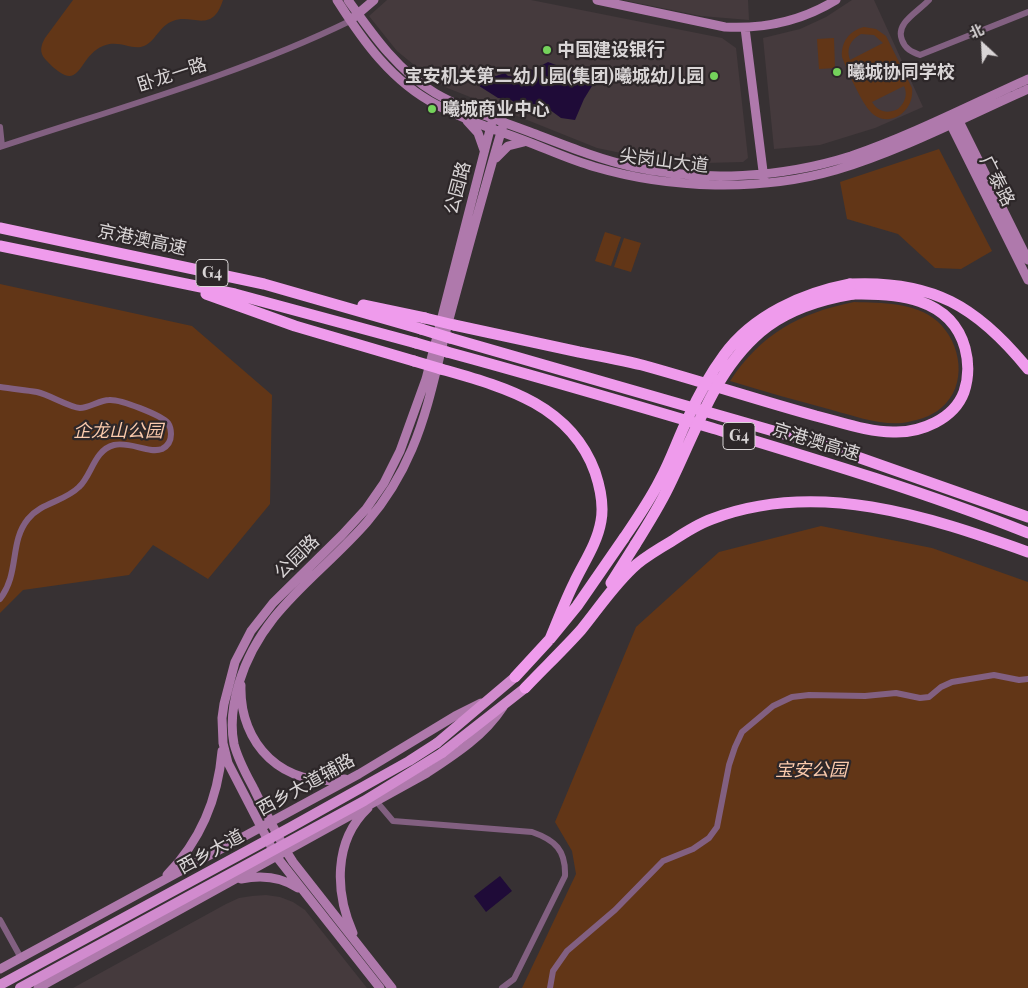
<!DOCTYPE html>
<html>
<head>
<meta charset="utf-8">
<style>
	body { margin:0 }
	#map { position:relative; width:1028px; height:988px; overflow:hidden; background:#373133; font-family:"Playfair Display","Noto Sans SC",serif }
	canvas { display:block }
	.north { position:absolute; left:958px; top:20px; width:50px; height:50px; -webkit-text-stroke:4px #2d2729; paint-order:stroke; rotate:335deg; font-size:14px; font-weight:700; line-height:20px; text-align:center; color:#d9d5d6 }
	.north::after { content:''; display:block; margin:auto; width:18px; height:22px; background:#d9d5d6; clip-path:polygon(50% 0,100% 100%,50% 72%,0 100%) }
</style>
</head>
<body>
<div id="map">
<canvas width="1028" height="988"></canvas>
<div class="north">北</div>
</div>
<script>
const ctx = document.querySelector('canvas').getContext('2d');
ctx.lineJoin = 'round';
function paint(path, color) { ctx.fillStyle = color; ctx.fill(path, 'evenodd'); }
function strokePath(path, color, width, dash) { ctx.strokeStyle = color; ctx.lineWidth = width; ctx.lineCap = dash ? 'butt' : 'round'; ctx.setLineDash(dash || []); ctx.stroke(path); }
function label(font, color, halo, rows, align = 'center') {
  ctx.font = font + ' "Playfair Display","Noto Sans SC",serif'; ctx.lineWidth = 4.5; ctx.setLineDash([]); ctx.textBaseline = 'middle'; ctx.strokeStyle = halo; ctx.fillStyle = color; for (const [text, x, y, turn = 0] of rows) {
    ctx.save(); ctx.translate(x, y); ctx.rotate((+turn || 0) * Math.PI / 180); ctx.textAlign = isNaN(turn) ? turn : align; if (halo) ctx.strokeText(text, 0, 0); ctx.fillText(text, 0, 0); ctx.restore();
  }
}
const built = new Path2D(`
	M 387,0 L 531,0 L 722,38 L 736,48 L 748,158 L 743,162 L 705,163 L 645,158 L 597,148 L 445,87 L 419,69 L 397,51 L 369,16 Z
	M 623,0 L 748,0 L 749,20 L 701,16 Z
	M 852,0 L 874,0 L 923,107 L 875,128 L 820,145 L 774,149 L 763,38 L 800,29 L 826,17 Z
	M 266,895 L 280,897 L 293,902 L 305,910 L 367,988 L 73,988 L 226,904 L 239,898 L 252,896 Z`);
const green = new Path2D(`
	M 73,0 L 223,0 C 212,35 192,13 173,21 C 159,26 156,41 144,46 C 132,51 119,39 103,46 C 76,57 82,99 45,59 C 39,52 41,45 45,38 Z
	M 864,27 L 876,29 L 886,36 L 912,88 C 915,113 886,131 869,110 C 860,99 847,70 842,57 C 841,42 849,31 864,27 ZM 861,34 L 874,35 L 883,43 L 850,60 C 846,49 850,40 861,34 ZM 904,86 C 908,94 905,103 898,109 C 887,114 878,112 872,102 Z
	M 834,38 L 835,68 L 819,69 L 817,39 Z
	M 939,149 L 992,251 L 961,269 L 935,268 L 898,234 L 847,219 L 840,182 Z
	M 605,232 L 621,237 L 611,266 L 595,261 Z
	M 624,238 L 641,243 L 631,272 L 614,267 Z
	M 0,284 L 192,326 L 272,395 L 270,504 L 208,579 L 153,545 L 129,575 L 23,590 L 0,613 Z
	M 854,302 C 882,303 915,302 937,321 C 962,343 968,386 941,408 C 931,417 915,421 902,423 C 879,425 854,416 832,410 C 798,401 763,391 730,381 C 761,334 799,313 854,302 Z
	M 821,526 L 932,548 L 1028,582 L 1028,988 L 522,988 L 576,874 L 572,851 L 555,822 L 636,627 L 719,552 Z`);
const water = new Path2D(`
	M 548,62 L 572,71 L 592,86 L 584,99 L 575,120 L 561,118 L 546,107 L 539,104 L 519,105 L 509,99 L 498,98 L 476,84 L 478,78 L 483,74 L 496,76 L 505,73 L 508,76 L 517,77 L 524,72 L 526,68 L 533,70 Z
	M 500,876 L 512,891 L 486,912 L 474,896 Z`);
const street = new Path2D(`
	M 929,0 C 918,12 895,23 902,40 C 905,49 912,52 920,55 L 1028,12
	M 0,127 L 2,146
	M 0,147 C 118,108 239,75 350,21
	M 0,387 C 12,389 25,390 37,392 C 50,395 69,407 80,408 C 89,408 100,400 109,400 C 120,399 161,415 168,423 C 170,426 171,430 171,434 C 171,440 168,446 162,449 C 149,454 130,441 114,445 C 94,450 92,475 79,487 C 64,502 42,502 28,519 C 9,542 20,573 0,599
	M 376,801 L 393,821 L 532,832 C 555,840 566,850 565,876 L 514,979 L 502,988
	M 0,920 L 21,958
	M 550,988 L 553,971 L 567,951 L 615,910 L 663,861 L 693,849 L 709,838 L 717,827 L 729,765 L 735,747 L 742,732 L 773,706 L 792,697 L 809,695 L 865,696 L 896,693 L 920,698 L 929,697 L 941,687 L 952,682 L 994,675 L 1019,680 L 1028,679`);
const secondary = new Path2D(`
	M 337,0 C 363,41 392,82 437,105 C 464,120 494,129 523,140 C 547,149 570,160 595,167 C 670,189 760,192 836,170 C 902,150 965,117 1028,89
	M 348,0 C 373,35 398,71 435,93 C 464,110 499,120 530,132 C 564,145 598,159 634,167 C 704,182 782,178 851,156 C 912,135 970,105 1028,79
	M 597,0 L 725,27 C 764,29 802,21 836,0
	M 353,18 L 374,0
	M 745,28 L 764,179
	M 956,115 L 1028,260
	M 948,119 L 1028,280
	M 467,121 L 478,133 L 484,150
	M 496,158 L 508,146 L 524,142
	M 241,685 C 239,745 284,789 345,779
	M 167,875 C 201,840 218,799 222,751
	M 241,879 C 261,875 280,876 298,888
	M 353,933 C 335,893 333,841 368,808
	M 0,969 L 359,774 L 455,716 L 481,703
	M 38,988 L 427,773 C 456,754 484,736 503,707
	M 380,988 L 276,856 L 228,763 L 223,743 L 222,718 L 224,704 L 235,662 L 251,631 L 273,603 L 342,535 L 366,509 L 384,483 L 400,451 L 426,379 L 493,118
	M 392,988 L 293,862 L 286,851 C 275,830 264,810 254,789 C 246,774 238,760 234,744 C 230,724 233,703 239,683 C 261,610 319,577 367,522 C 386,500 401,475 412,449 C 429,409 437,365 448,323 C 466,256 484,189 504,122`);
const primary = new Path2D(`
	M 437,743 L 515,677
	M 442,753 L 525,688`);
const highway = new Path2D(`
	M 0,228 L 264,284 L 421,329
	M 0,246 L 235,294 L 416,343
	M 850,284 C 932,280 977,306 1028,369
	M 206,294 L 295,326 L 414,361
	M 363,305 L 425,318
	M 454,325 C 496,334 538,343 579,352 C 600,356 621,360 642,365 C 700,381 758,400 816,416 C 841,422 867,432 893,432 C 921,433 954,419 964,392 C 969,377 969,363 965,348 C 951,297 896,293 853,294
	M 450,338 L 829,447 L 1028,517
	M 447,352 C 536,376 624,402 712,428 C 818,460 925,492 1028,533
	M 441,369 C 504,387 570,404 595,472 C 600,487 604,505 601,521 C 597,544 584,562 574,583 C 565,601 558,620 550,639
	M 611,583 L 635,545
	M 515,677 L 550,639 L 577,606 L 624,538
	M 525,688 C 544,668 563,650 581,630 C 599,608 615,583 637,564 C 648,555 660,548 672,541 C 684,533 698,524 712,519 C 817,479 927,516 1028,552`);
const primaryBridge = new Path2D(`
	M 0,985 L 291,827 L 409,761 L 437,743
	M 20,988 L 364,801 L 442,753`);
const highwayBridge = new Path2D(`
	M 425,318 L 454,325
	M 421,329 L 450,338
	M 416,343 L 447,352
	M 414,361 L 441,369
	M 624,538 C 637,519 650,500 660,480 C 671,460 678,438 688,418 C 698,396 710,374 724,355 C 753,315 803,293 850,284
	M 635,545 C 648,524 661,504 671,482 C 698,427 717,364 768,326 C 793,308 823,299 853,294`);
const markers = [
	[547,50,5,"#74d25b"],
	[837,72,5,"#74d25b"],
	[714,76,5,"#74d25b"],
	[432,109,5,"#74d25b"]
];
const shields = [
	[212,273,32],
	[739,436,32]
];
const shieldNames = [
	["G4",212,273],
	["G4",739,436]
];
const poiNames = [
	["中国建设银行",557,50],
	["曦城协同学校",847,72],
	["宝安机关第二幼儿园(集团)曦城幼儿园",704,76,"right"],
	["曦城商业中心",442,109]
];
const streetNames = [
	["卧龙一路",172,75,-18],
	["尖岗山大道",664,161,7],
	["广泰路",997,181,63],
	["公园路",458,188,-75],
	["京港澳高速",142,240,12],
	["京港澳高速",816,442,17],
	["公园路",297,557,-44],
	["西乡大道辅路",306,785,-29],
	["西乡大道",211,852,-29]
];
const parkNames = [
	["企龙山公园",118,431],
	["宝安公园",811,770]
];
paint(built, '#453a3d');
paint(green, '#623617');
paint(water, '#1f0b38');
strokePath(street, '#826081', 6);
strokePath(secondary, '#af79ac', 9);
strokePath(primary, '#d18bce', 10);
strokePath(highway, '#ef9bec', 11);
strokePath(primaryBridge, '#d18bce', 10);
strokePath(highwayBridge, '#ef9bec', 11);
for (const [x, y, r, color] of markers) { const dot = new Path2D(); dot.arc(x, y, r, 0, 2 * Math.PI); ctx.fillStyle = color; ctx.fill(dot); strokePath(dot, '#2d2729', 2); }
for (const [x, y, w] of shields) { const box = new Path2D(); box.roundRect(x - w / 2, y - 13.5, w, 27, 4); ctx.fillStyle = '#2d2729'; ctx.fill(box); strokePath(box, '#d9d5d6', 1); }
label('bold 16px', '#d9d5d6', null, shieldNames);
label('bold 18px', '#d9d5d6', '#2d2729', poiNames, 'left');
label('18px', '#d9d5d6', '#2d2729', streetNames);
label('italic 18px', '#facaac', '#2d2729', parkNames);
</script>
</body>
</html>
